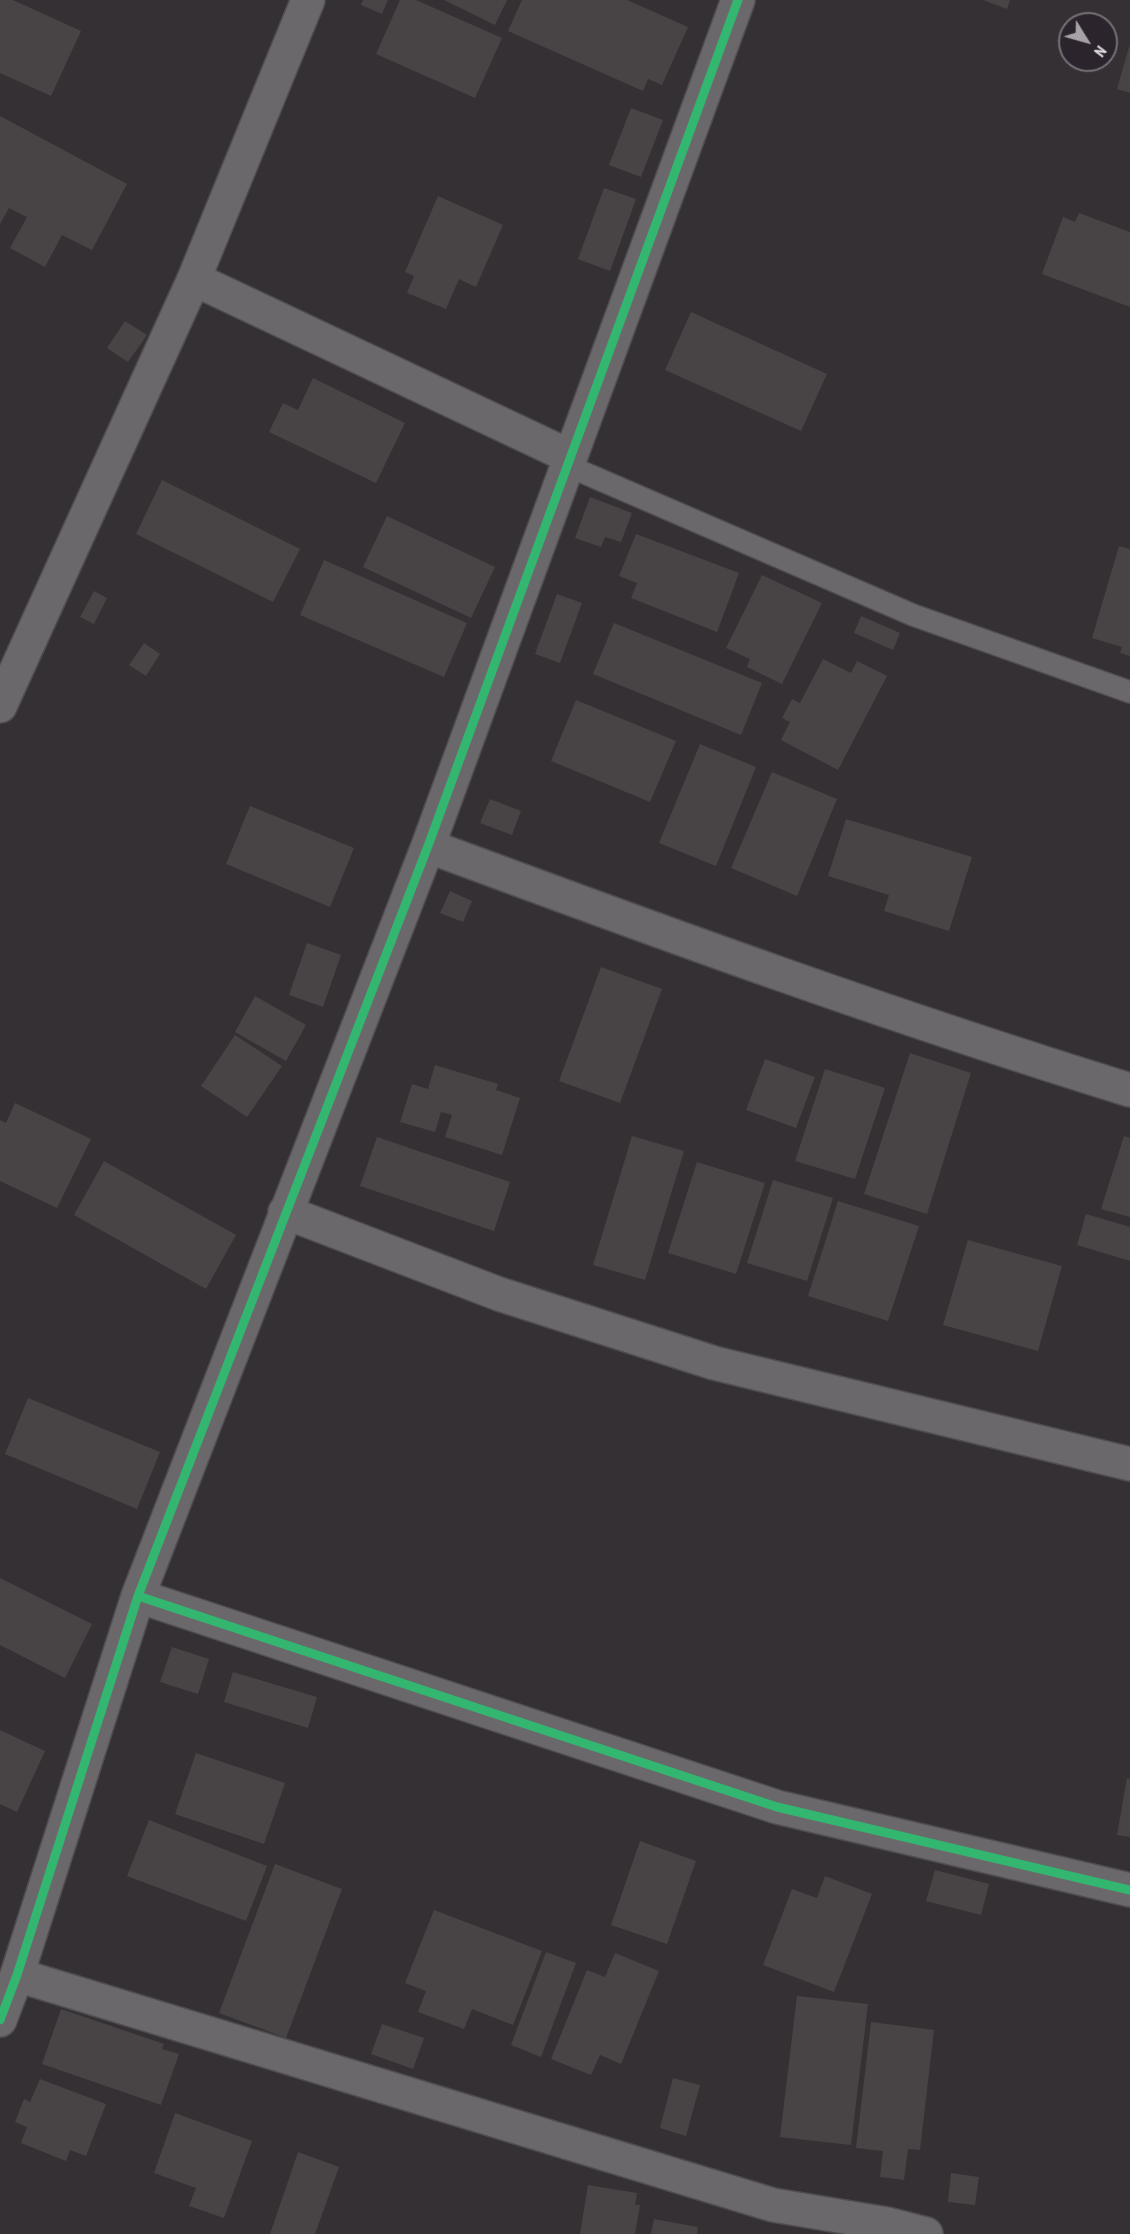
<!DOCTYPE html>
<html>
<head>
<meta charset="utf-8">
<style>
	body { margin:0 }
	#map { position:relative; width:1130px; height:2234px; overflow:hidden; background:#343034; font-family:"PT Sans Narrow",sans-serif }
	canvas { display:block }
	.north { position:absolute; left:1058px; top:12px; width:60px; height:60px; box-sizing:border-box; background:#2b242c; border:2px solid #756f76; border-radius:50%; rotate:127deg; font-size:16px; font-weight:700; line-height:24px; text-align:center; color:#e5e0e6 }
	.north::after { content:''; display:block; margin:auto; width:21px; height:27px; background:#a7a2a8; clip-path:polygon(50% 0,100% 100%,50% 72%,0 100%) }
</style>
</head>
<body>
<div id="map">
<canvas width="1130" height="2234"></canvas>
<div class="north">N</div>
</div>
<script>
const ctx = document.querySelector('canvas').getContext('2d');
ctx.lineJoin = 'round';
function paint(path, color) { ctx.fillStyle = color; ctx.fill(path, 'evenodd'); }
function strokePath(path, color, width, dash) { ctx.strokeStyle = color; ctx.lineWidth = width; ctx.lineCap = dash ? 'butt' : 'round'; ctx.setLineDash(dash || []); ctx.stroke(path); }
const building = new Path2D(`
	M 0,0 L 13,0 L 81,31 L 51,96 L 0,73 Z
	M 363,0 L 388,0 L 382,14 L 361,5 Z
	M 400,0 L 416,0 L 502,38 L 475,98 L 376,54 Z
	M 444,0 L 507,0 L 495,25 Z
	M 522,0 L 627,0 L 688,27 L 662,85 L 648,79 L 643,91 L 508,31 Z
	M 983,0 L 1010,0 L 1007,9 Z
	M 1129,47 L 1130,47 L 1130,93 L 1117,89 Z
	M 631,108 L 663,120 L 641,177 L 609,165 Z
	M 0,116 L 127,184 L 92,250 L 62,235 L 45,267 L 10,248 L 27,217 L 9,208 L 0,224 Z
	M 604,188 L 636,199 L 610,271 L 578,259 Z
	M 438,196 L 503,225 L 476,287 L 459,279 L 446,309 L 407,293 L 414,276 L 405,272 Z
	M 1079,213 L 1130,232 L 1130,307 L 1042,274 L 1063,217 L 1075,222 Z
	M 691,312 L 827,374 L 801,431 L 665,370 Z
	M 125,321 L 147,335 L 128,362 L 107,348 Z
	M 313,378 L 405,423 L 376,483 L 269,432 L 283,403 L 298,410 Z
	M 162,480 L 300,549 L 273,602 L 136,534 Z
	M 590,497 L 632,513 L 621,542 L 605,537 L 601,547 L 575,538 Z
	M 387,516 L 495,567 L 471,618 L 363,567 Z
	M 636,534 L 739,573 L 717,632 L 631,598 L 637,583 L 619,576 Z
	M 1119,546 L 1130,549 L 1130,656 L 1120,653 L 1122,647 L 1092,638 Z
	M 324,560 L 467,623 L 444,677 L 300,615 Z
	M 762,575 L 822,603 L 782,684 L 747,667 L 750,659 L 726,648 Z
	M 94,591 L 107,598 L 94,624 L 80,617 Z
	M 557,594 L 582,603 L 560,663 L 535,654 Z
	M 861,616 L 900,633 L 893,650 L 854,633 Z
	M 614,623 L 762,683 L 741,735 L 593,674 Z
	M 144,643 L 160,654 L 146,676 L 129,665 Z
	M 823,659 L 851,673 L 857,661 L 887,676 L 838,770 L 781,740 L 790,722 L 782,718 L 792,699 L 800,703 Z
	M 576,700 L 676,741 L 650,802 L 551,761 Z
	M 700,744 L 756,767 L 716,866 L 659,843 Z
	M 772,772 L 837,799 L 797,896 L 731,868 Z
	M 490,799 L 521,811 L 512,835 L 480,823 Z
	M 250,806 L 354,848 L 330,907 L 226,864 Z
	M 846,819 L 972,857 L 949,931 L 884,911 L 889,895 L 828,876 Z
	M 450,891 L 472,901 L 463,922 L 440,913 Z
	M 307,943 L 341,955 L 323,1007 L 289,995 Z
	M 601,967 L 662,989 L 620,1103 L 559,1081 Z
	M 255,996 L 306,1025 L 286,1061 L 235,1032 Z
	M 235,1035 L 282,1066 L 247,1117 L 201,1086 Z
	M 910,1053 L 971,1073 L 927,1214 L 864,1194 Z
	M 765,1059 L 815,1077 L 796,1128 L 746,1110 Z
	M 435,1065 L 498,1084 L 496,1090 L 520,1098 L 502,1155 L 445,1137 L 452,1115 L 441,1112 L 435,1132 L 400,1122 L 412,1084 L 428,1089 Z
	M 825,1069 L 885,1088 L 855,1179 L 795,1161 Z
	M 15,1103 L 91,1139 L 57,1208 L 0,1181 L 0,1120 L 6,1123 Z
	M 632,1136 L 684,1151 L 645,1280 L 593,1265 Z
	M 1124,1136 L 1130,1138 L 1130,1217 L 1101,1209 Z
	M 377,1137 L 510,1182 L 494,1231 L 360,1186 Z
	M 104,1161 L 236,1235 L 206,1289 L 74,1215 Z
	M 697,1162 L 765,1183 L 736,1274 L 668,1253 Z
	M 773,1180 L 833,1198 L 807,1281 L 747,1263 Z
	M 838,1201 L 919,1226 L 888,1321 L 808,1296 Z
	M 1086,1214 L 1130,1227 L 1130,1261 L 1077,1245 Z
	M 968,1240 L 1062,1266 L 1038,1351 L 943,1325 Z
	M 28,1398 L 160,1452 L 137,1509 L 5,1454 Z
	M 0,1578 L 92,1624 L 65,1678 L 0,1645 Z
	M 172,1647 L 209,1659 L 198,1694 L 160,1682 Z
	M 233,1672 L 317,1697 L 308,1728 L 224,1702 Z
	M 0,1730 L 45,1751 L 17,1812 L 0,1804 Z
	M 196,1753 L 285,1783 L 264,1844 L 175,1814 Z
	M 1127,1778 L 1130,1779 L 1130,1837 L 1117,1835 Z
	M 149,1820 L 267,1866 L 246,1921 L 127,1876 Z
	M 640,1841 L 696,1861 L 667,1944 L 611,1925 Z
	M 275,1864 L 342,1889 L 286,2038 L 219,2013 Z
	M 935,1870 L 989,1884 L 981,1915 L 926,1901 Z
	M 825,1876 L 872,1894 L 834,1992 L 763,1965 L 792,1889 L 817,1898 Z
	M 434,1910 L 542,1951 L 513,2025 L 472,2009 L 464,2029 L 418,2012 L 426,1991 L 405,1983 Z
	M 546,1952 L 576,1963 L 541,2057 L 511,2045 Z
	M 615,1953 L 659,1971 L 621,2064 L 600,2055 L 591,2075 L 551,2059 L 587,1970 L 605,1977 Z
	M 797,1996 L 868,2004 L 851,2145 L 780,2137 Z
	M 61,2009 L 164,2044 L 162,2049 L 179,2054 L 161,2105 L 42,2064 Z
	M 871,2022 L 934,2030 L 920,2150 L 908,2149 L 904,2180 L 880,2177 L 883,2151 L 856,2148 Z
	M 382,2024 L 424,2038 L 413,2069 L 371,2054 Z
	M 673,2078 L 700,2085 L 686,2136 L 660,2128 Z
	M 40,2079 L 106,2104 L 86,2156 L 70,2150 L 66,2161 L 21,2143 L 27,2127 L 15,2122 L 24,2099 L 30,2102 Z
	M 175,2113 L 252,2141 L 224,2218 L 189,2206 L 196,2188 L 154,2173 Z
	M 298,2152 L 339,2167 L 315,2234 L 270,2234 Z
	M 951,2173 L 979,2177 L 975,2205 L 948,2202 Z
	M 588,2185 L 637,2193 L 635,2205 L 640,2205 L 635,2234 L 580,2234 Z
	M 654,2219 L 698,2227 L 697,2234 L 651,2234 Z`);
const service = new Path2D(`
	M 566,465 L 913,615 L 1130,692`);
const minor = new Path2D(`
	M 194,279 L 569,456
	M 0,706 L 194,279 L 308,0
	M 428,846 C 660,932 893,1017 1130,1090
	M 285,1212 L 499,1294 L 714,1363 L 1130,1464
	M 138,1596 L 777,1807 L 1130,1890
	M 17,1975 L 773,2205 L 887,2224 L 926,2234
	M 0,2020 L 17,1975 L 138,1596 L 428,846 L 738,0`);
const cycleway = new Path2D(`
	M 138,1596 L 777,1807 L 1130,1890
	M 0,2020 L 17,1975 L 138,1596 L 428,846 L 738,0`);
paint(building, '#484445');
strokePath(service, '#504d50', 24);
strokePath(minor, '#504d50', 36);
strokePath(service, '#6b686c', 21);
strokePath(minor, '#6b686c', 33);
strokePath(cycleway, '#33b770', 9);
</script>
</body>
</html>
